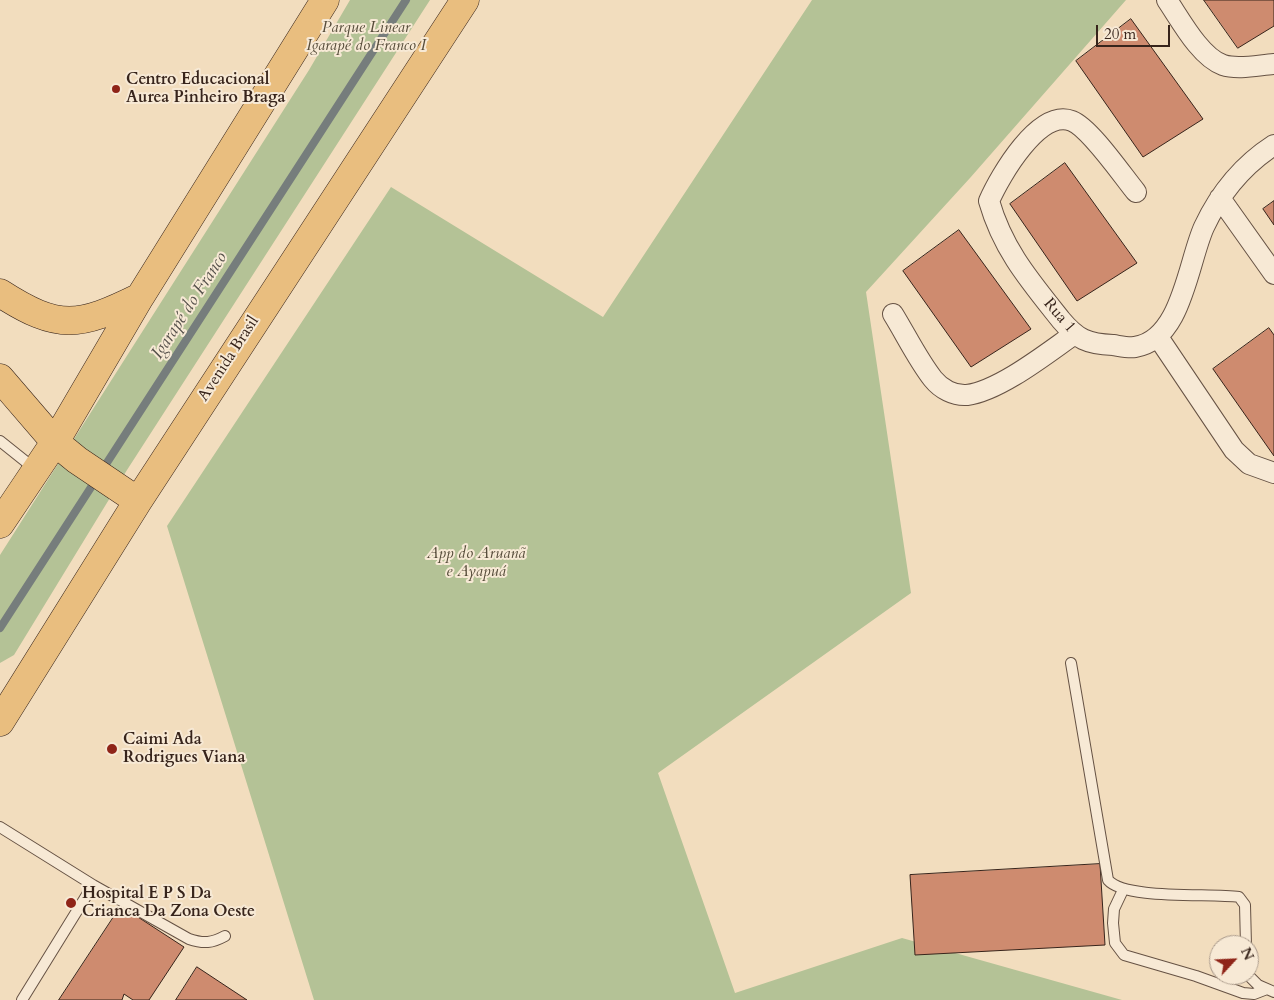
<!DOCTYPE html>
<html>
<head>
<meta charset="utf-8">
<style>
	body { margin:0 }
	#map { position:relative; width:1274px; height:1000px; overflow:hidden; background:#f2ddbe; font-family:Cardo,serif }
	canvas { display:block }
	.north { position:absolute; left:1209px; top:935px; width:50px; height:50px; box-sizing:border-box; background:#f7e9d5; border:1px solid #aa9a8b; border-radius:50%; rotate:65deg; font-size:14px; font-weight:700; line-height:20px; text-align:center; color:#37241b }
	.north::after { content:''; display:block; margin:auto; width:18px; height:22px; background:#8f2418; clip-path:polygon(50% 0,100% 100%,50% 72%,0 100%) }
	.scale { position:absolute; left:1096px; top:25px; width:74px; height:22px; box-sizing:border-box; border:2px solid #37241b; border-top:0; padding-left:6px; font-size:15px; line-height:18px; white-space:nowrap; color:#37241b; -webkit-text-stroke:4px #f7e9d5; paint-order:stroke }
</style>
</head>
<body>
<div id="map">
<canvas width="1274" height="1000"></canvas>
<div class="north">N</div>
<div class="scale">20 m</div>
</div>
<script>
const ctx = document.querySelector('canvas').getContext('2d');
ctx.lineJoin = 'round';
function paint(path, color) { ctx.fillStyle = color; ctx.fill(path, 'evenodd'); }
function strokePath(path, color, width, dash) { ctx.strokeStyle = color; ctx.lineWidth = width; ctx.lineCap = dash ? 'butt' : 'round'; ctx.setLineDash(dash || []); ctx.stroke(path); }
function label(font, color, halo, rows, align = 'center') {
  ctx.font = font + ' Cardo,serif'; ctx.lineWidth = 4; ctx.setLineDash([]); ctx.textBaseline = 'middle'; ctx.strokeStyle = halo; ctx.fillStyle = color; for (const [text, x, y, turn = 0] of rows) {
    ctx.save(); ctx.translate(x, y); ctx.rotate((+turn || 0) * Math.PI / 180); ctx.textAlign = isNaN(turn) ? turn : align; if (halo) ctx.strokeText(text, 0, 0); ctx.fillText(text, 0, 0); ctx.restore();
  }
}
const green = new Path2D(`
	M 350,0 L 430,0 L 127,470 L 14,655 L 0,663 L 0,555 L 309,70 Z
	M 812,0 L 1126,0 L 970,178 L 866,292 L 911,593 L 658,773 L 735,993 L 902,938 L 1122,1000 L 314,1000 L 167,526 L 391,187 L 603,317 Z`);
const stream = new Path2D(`
	M 0,628 L 406,0`);
const building = new Path2D(`
	M 1204,0 L 1274,0 L 1274,26 L 1238,48 Z
	M 1131,19 L 1203,119 L 1143,157 L 1076,61 Z
	M 1065,163 L 1137,263 L 1077,301 L 1010,204 Z
	M 1274,201 L 1274,225 L 1263,209 Z
	M 959,230 L 1031,329 L 971,367 L 903,271 Z
	M 1269,328 L 1274,335 L 1274,456 L 1213,369 Z
	M 1100,864 L 1105,945 L 915,955 L 910,875 Z
	M 121,906 L 184,947 L 149,1000 L 133,1000 L 124,994 L 122,1000 L 59,1000 Z
	M 197,967 L 247,1000 L 176,1000 Z`);
const service = new Path2D(`
	M 0,441 L 35,469
	M 1071,663 L 1108,880 C 1125,900 1210,893 1239,897 L 1245,905 L 1246,945
	M 0,827 L 93,885 L 22,1000
	M 93,885 L 189,939 C 204,944 212,943 225,936
	M 1123,890 L 1114,909 L 1113,923 L 1115,943 L 1124,955 L 1196,976 L 1243,993 L 1254,994 L 1267,989
	M 1248,975 L 1258,985 L 1274,992`);
const minor = new Path2D(`
	M 1167,0 C 1180,19 1200,57 1223,65 C 1238,70 1259,65 1274,64
	M 1136,192 C 1122,175 1090,128 1072,121 C 1039,108 1000,176 989,201 C 1003,250 1030,281 1061,320 C 1077,339 1087,344 1113,345 C 1120,346 1128,348 1135,347 C 1182,340 1188,262 1204,227 C 1220,193 1243,165 1274,145
	M 1220,198 L 1274,274
	M 893,314 C 906,335 918,360 933,379 C 941,389 954,396 967,395 C 999,391 1046,354 1073,335
	M 1158,337 L 1234,450 L 1249,464 L 1274,473`);
const trunk = new Path2D(`
	M 0,293 C 59,331 79,327 140,297
	M 0,378 L 55,442 L 77,460 L 138,501
	M 0,524 L 55,442 L 140,297 L 325,0
	M 0,722 L 138,501 L 465,0`);
const markers = [
	[116,89,5,"#8f2418"],
	[112,749,6,"#8f2418"],
	[71,903,6,"#8f2418"]
];
const parkNames = [
	["Parque Linear",366,28],
	["Igarapé do Franco I",366,46],
	["App do Aruanã",476,554],
	["e Ayapuá",476,572]
];
const poiNames = [
	["Centro Educacional",126,80],
	["Aurea Pinheiro Braga",126,98],
	["Caimi Ada",123,740],
	["Rodrigues Viana",123,758],
	["Hospital E P S Da",82,894],
	["Crianca Da Zona Oeste",82,912]
];
const streetNames = [
	["Rua 1",1059,316,49],
	["Avenida Brasil",229,359,-57]
];
const waterNames = [
	["Igarapé do Franco",190,306,-57]
];
paint(green, '#b4c296');
strokePath(stream, '#767d7c', 8);
paint(building, '#ce8b6f');
strokePath(building, '#37241b', 1);
strokePath(service, '#665244', 12);
strokePath(minor, '#665244', 22);
strokePath(trunk, '#37241b', 29);
strokePath(service, '#f7e9d5', 10);
strokePath(minor, '#f7e9d5', 20);
strokePath(trunk, '#e9be7f', 28);
for (const [x, y, r, color] of markers) { const dot = new Path2D(); dot.arc(x, y, r, 0, 2 * Math.PI); ctx.fillStyle = color; ctx.fill(dot); strokePath(dot, '#f7e9d5', 2); }
label('italic 16px', '#564c3a', '#f7e9d5', parkNames);
label('bold 16px', '#37241b', '#f7e9d5', poiNames, 'left');
label('16px', '#37241b', '#f7e9d5', streetNames);
label('italic 18px', '#56514b', '#f7e9d5', waterNames);
</script>
</body>
</html>
